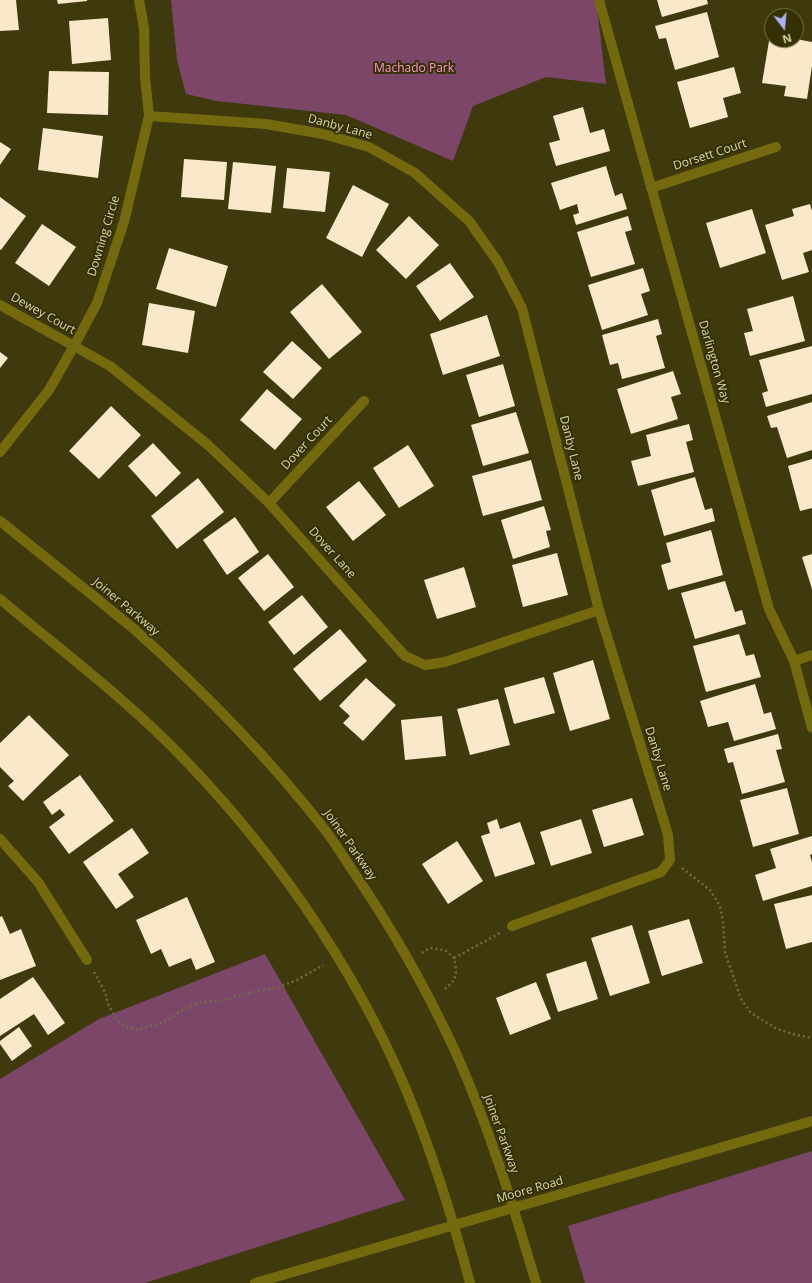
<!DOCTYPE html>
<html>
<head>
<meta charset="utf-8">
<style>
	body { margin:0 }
	#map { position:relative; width:812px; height:1283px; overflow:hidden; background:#3f3a0e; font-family:"Open Sans",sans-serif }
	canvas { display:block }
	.north { position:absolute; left:764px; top:8px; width:40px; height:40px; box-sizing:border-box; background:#353002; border:1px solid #777247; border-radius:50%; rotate:164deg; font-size:11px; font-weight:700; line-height:16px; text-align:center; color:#dad6af }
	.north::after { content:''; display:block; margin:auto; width:14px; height:18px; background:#adaffb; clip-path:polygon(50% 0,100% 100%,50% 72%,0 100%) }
</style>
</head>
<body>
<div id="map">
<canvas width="812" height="1283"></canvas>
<div class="north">N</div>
</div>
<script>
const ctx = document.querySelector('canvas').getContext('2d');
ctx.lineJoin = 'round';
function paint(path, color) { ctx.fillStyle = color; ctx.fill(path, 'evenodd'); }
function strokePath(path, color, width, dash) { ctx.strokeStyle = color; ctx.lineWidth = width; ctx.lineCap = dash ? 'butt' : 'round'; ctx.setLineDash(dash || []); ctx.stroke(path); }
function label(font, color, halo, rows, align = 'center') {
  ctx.font = font + ' "Open Sans",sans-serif'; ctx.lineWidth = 4; ctx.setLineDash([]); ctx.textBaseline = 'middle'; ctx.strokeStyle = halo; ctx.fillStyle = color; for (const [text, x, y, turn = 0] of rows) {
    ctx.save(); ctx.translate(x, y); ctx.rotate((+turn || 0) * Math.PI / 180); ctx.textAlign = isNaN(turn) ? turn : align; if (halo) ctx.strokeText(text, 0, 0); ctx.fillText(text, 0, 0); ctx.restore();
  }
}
const green = new Path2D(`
	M 171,0 L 596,0 L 606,84 L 546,77 L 473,106 L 453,161 L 346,115 L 217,101 L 186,94 L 177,60 Z
	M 265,954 L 405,1200 L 145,1283 L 0,1283 L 0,1079 L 99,1019 Z
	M 812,1151 L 812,1283 L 585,1283 L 568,1226 Z`);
const building = new Path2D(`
	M 0,0 L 16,0 L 19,30 L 0,31 Z
	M 57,0 L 87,0 L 87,1 L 58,4 Z
	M 657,0 L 707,0 L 708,4 L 662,17 Z
	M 707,12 L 719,57 L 675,70 L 666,38 L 659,39 L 655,26 Z
	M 108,18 L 111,60 L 72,64 L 69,21 Z
	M 770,35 L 772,35 L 772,40 L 796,39 L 812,42 L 812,66 L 807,99 L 784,96 L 786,86 L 762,83 Z
	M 734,67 L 741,93 L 723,98 L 728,117 L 690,128 L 677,82 Z
	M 49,71 L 109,72 L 108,115 L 47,113 Z
	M 583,107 L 590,133 L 604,129 L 610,151 L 556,166 L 549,143 L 560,140 L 553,116 Z
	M 43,128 L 103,136 L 98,178 L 38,170 Z
	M 0,142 L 11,149 L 0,165 Z
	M 184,159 L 227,162 L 224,200 L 181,197 Z
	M 233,162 L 276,166 L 271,213 L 228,209 Z
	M 606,166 L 615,196 L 622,193 L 627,209 L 576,225 L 573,215 L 579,213 L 577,204 L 560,210 L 551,183 Z
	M 287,168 L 330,172 L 325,212 L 283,208 Z
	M 353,185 L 389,204 L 362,257 L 326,238 Z
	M 0,197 L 26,216 L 1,250 L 0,249 Z
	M 810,204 L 812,211 L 812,250 L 803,253 L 809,272 L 782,280 L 765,225 L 794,216 L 792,209 Z
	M 752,209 L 766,253 L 720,268 L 706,223 Z
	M 409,216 L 439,245 L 406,279 L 376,250 Z
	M 628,216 L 632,230 L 625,232 L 635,264 L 591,277 L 577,232 Z
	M 42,224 L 76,247 L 49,286 L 15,263 Z
	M 169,248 L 228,266 L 216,307 L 156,289 Z
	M 450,263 L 474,297 L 440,321 L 416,286 Z
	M 643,268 L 650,291 L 641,294 L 648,315 L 602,330 L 588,285 Z
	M 322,284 L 362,332 L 329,359 L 290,312 Z
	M 793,296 L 805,341 L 750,356 L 744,333 L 753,331 L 747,309 Z
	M 149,303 L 195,311 L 188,353 L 142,345 Z
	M 487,315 L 500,356 L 443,375 L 430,334 Z
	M 658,319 L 662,334 L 656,336 L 665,368 L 622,379 L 618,363 L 610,365 L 602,335 Z
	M 292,341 L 322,368 L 293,399 L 263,372 Z
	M 812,346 L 812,394 L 766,407 L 762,393 L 768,391 L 759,360 Z
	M 0,352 L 8,358 L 0,368 Z
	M 503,364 L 515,406 L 479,417 L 466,375 Z
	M 673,371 L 681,394 L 671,397 L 678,419 L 631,434 L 617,389 Z
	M 267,389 L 302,419 L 275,450 L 240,420 Z
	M 812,402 L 812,450 L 787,458 L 777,427 L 771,428 L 767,416 Z
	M 111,406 L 141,435 L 99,479 L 69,451 Z
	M 516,412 L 529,453 L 483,466 L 471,425 Z
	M 689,424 L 693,440 L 686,442 L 694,472 L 638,486 L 631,461 L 651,456 L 646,435 Z
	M 153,443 L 181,473 L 156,497 L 128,466 Z
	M 408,445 L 434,486 L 399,508 L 373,468 Z
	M 812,459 L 812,508 L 800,511 L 788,466 Z
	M 531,460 L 542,500 L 483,516 L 472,476 Z
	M 695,477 L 705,510 L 712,508 L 715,521 L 664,536 L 651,490 Z
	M 198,478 L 224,512 L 177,549 L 151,516 Z
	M 359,481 L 386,515 L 353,541 L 326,507 Z
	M 544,506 L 551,530 L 546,531 L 550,547 L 513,559 L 501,520 Z
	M 235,517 L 259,552 L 227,575 L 203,540 Z
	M 711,530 L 723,575 L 668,590 L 661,565 L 671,562 L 666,543 Z
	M 557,553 L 568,595 L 523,607 L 512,565 Z
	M 268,554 L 294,587 L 264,611 L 238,578 Z
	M 812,554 L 812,589 L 802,557 Z
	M 464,567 L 476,607 L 437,619 L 424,580 Z
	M 725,581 L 735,612 L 742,610 L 746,624 L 695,639 L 681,593 Z
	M 302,595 L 328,627 L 294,655 L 268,622 Z
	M 340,629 L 367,661 L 320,701 L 293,669 Z
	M 739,634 L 746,656 L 754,654 L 761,677 L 706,692 L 693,646 Z
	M 593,660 L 610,719 L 570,731 L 553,673 Z
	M 544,677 L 555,713 L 514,724 L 504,688 Z
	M 366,678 L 396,705 L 363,741 L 343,723 L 350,716 L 339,706 Z
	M 755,684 L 764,714 L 771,712 L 776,729 L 734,741 L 728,722 L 708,727 L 700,701 Z
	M 498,699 L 510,745 L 470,755 L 457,709 Z
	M 29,715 L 69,755 L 23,801 L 8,786 L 14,781 L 0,767 L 0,743 Z
	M 442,716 L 446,756 L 405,760 L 401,720 Z
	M 778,734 L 782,749 L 776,750 L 785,782 L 742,794 L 733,762 L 728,763 L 724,749 Z
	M 80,775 L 114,821 L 69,854 L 49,827 L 65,815 L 60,809 L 52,815 L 43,802 Z
	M 787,788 L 799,834 L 753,847 L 740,800 Z
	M 632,798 L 644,835 L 604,847 L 592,810 Z
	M 497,819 L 500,829 L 520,822 L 535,864 L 495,877 L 481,836 L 490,833 L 487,823 Z
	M 581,819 L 592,853 L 551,866 L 540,832 Z
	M 132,828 L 149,853 L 118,874 L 134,897 L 116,909 L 83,862 Z
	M 812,836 L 812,854 L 810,855 L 812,862 L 812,886 L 763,901 L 755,875 L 776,868 L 770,849 Z
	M 457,841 L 483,881 L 448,904 L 422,864 Z
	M 812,895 L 812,942 L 786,949 L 774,904 Z
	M 187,897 L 215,962 L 196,970 L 191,958 L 169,967 L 161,949 L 151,954 L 136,920 Z
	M 2,916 L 10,934 L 21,929 L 36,966 L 0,980 L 0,917 Z
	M 689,919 L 703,963 L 662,976 L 648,931 Z
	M 632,925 L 650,983 L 610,996 L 591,938 Z
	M 586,961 L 598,999 L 558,1012 L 546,974 Z
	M 33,977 L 65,1023 L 48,1035 L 34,1014 L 0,1036 L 0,999 Z
	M 536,982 L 551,1019 L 510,1035 L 496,998 Z
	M 19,1027 L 32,1046 L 12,1061 L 0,1044 L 0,1041 Z`);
const path = new Path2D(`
	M 682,868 L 710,890 L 720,906 L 723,922 L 725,952 L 728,961 L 741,999 L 751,1013 L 777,1029 L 796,1035 L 812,1038
	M 422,953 L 430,948 L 445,950 L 454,958 C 457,974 458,980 443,990
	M 454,958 L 500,933
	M 94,972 L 105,992 L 108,1004 L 117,1020 L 128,1028 L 137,1030 L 164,1022 L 182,1010 L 199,1003 L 224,1000 L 257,991 L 279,987 L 297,980 L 323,965`);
const minor = new Path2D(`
	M 599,0 L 769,609 L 794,661 L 812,728
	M 149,116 L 266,124 L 323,134 L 369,147 L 415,173 L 469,221 L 498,262 L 522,308 L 599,610 L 668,835 L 670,860 L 661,872 L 512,926
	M 651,188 L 776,147
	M 0,305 L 110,366 L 208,445 L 269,503 L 405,656 L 425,665 L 445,662 L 599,610
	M 0,452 L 49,390 L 74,346 L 97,303 L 124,222 L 149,116 L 145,77 L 144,28 L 139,0
	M 269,503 L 364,401
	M 794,661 L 812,655
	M 0,839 L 38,882 L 87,960
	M 255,1283 L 812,1121`);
const secondary = new Path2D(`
	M 0,521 C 29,544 57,567 86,590 C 102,603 118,616 134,629 C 201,689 267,756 322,826 C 334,841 344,858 355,874 C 393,930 427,990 456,1053 C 489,1127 513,1205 536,1283
	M 0,599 C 63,652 130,702 186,761 C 283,862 367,986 417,1117 C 438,1171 455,1227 470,1283`);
const parkNames = [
	["Machado Park",414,69]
];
const streetNames = [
	["Danby Lane",340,127,15],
	["Dorsett Court",710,155,-18],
	["Downing Circle",104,236,-73],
	["Dewey Court",43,314,29],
	["Darlington Way",714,362,74],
	["Dover Court",307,443,-47],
	["Danby Lane",571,448,76],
	["Dover Lane",332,553,48],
	["Joiner Parkway",126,607,40],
	["Danby Lane",658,759,73],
	["Joiner Parkway",350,845,55],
	["Joiner Parkway",501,1134,70],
	["Moore Road",530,1190,-16]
];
paint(green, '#7c4668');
paint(building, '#f9e8c9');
strokePath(path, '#716c42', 2.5, [2, 3]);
strokePath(minor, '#746a0d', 10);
strokePath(secondary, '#746a0d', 10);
label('12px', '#fc98d7', '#353002', parkNames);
label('12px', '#dad6af', '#353002', streetNames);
</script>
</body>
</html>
